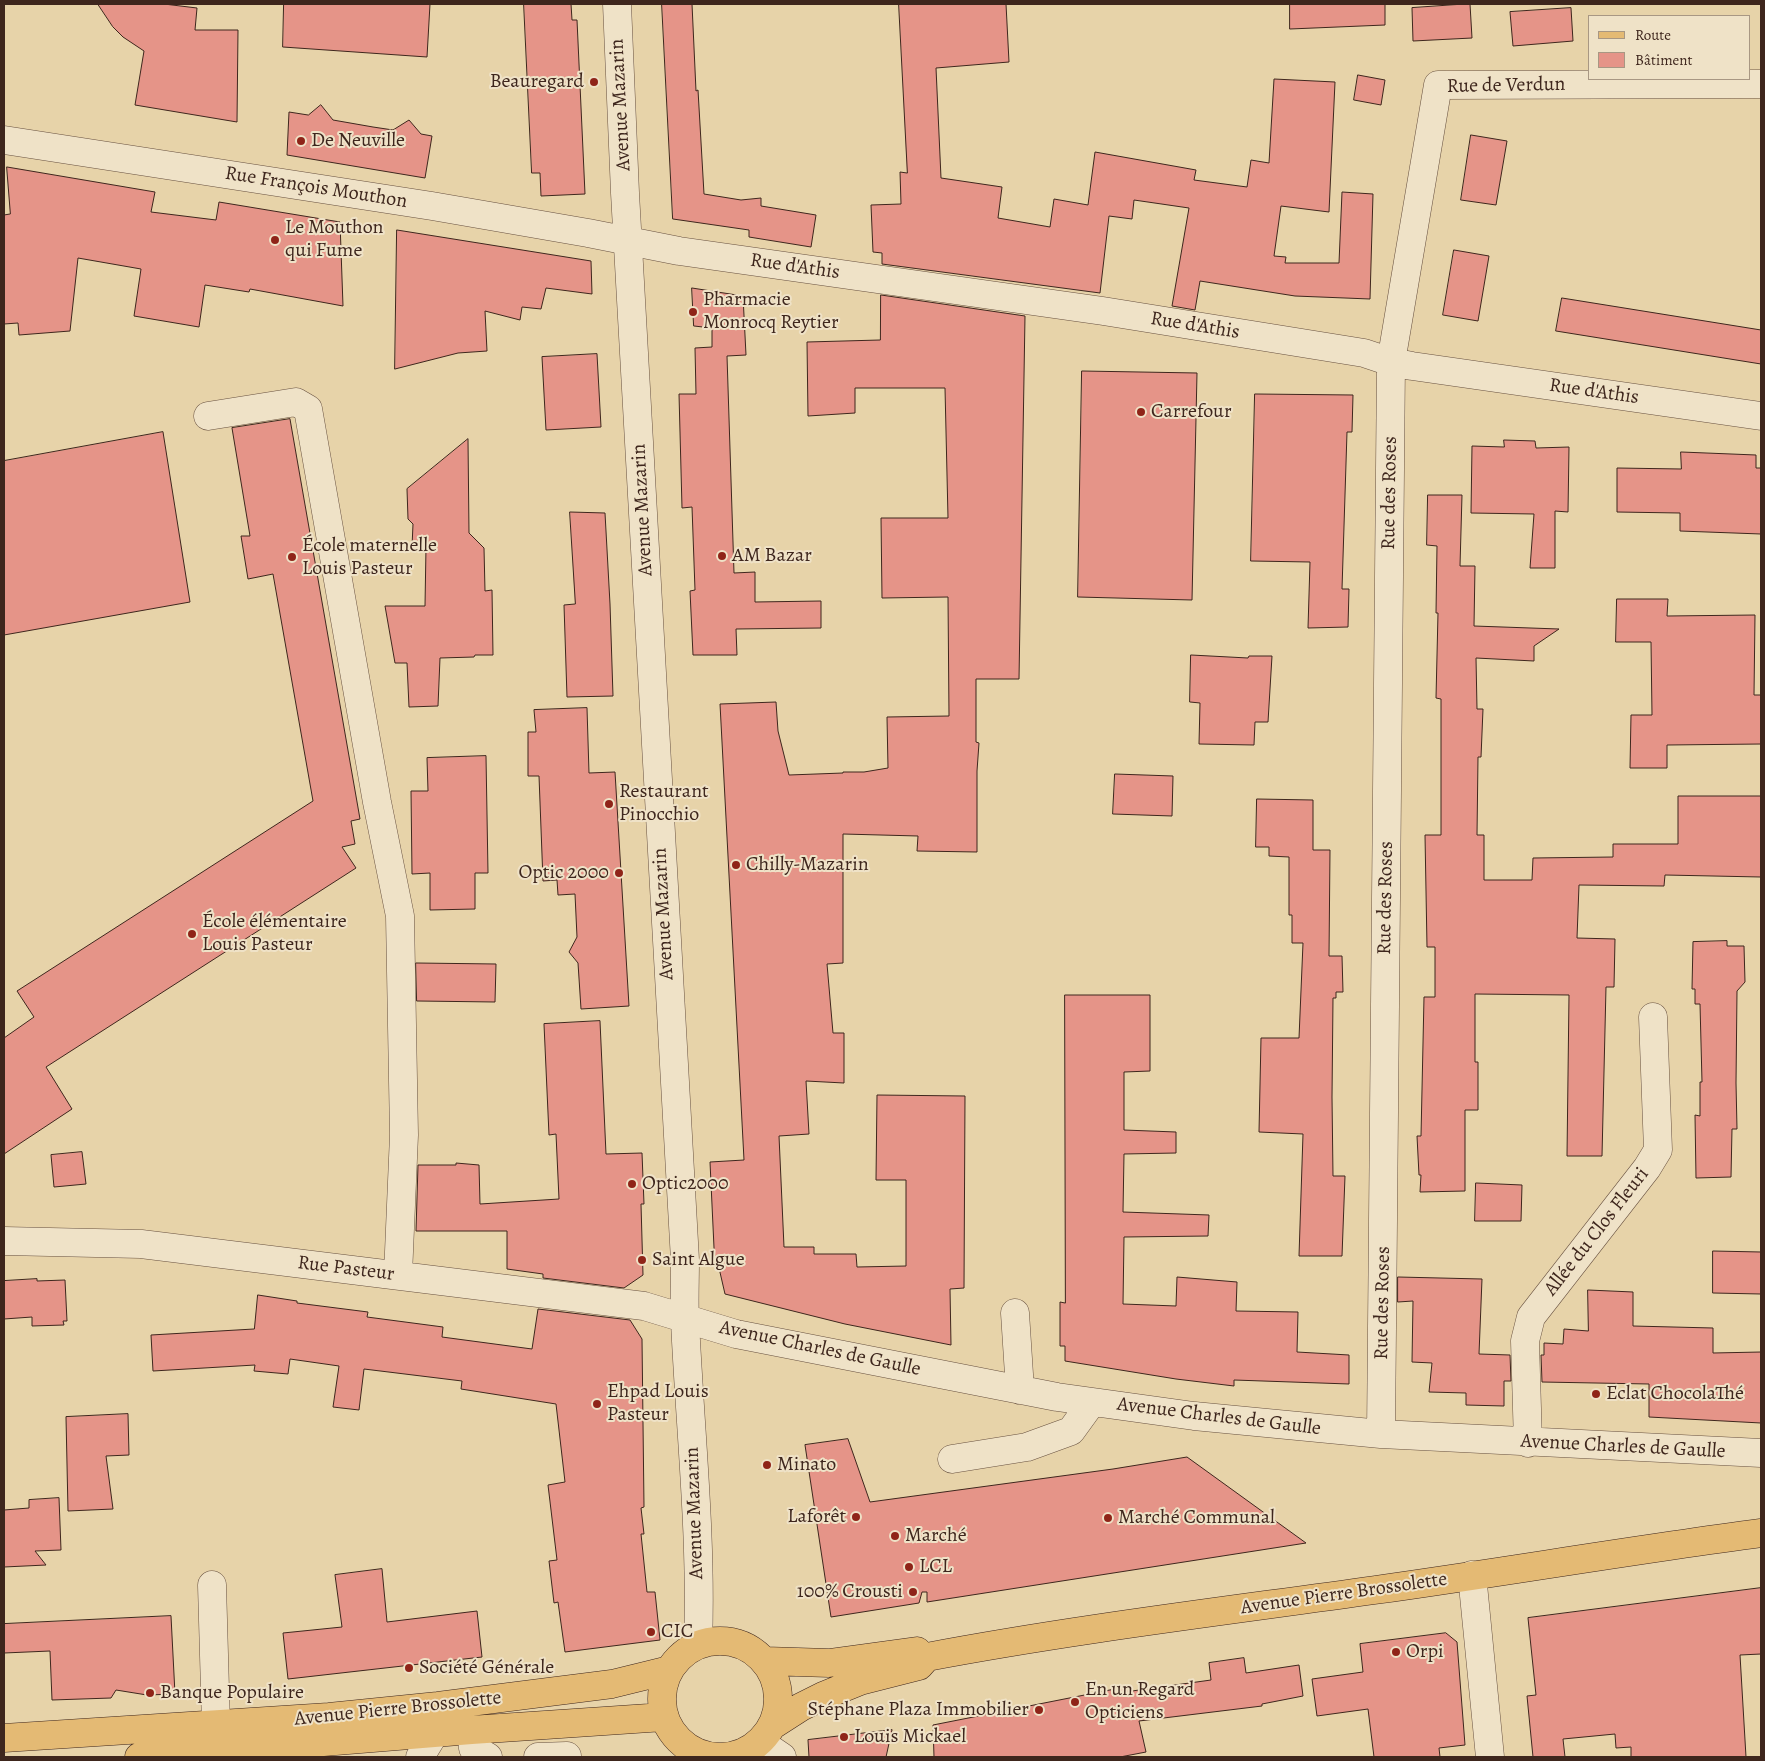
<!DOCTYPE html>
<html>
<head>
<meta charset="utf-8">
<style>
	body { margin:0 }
	#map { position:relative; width:1765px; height:1761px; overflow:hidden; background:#e7d3a9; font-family:Alegreya,serif }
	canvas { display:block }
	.frame { position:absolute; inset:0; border:5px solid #3e261d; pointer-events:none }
	.legend { position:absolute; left:1588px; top:15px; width:162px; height:65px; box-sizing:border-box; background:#efe2c7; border:1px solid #a89783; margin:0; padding:6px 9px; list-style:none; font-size:15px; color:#3e261d }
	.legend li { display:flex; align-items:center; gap:10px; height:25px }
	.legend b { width:25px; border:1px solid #a89783 }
</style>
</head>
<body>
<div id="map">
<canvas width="1765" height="1761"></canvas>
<div class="frame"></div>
<ul class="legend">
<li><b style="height:6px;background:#e4ba74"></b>Route</li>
<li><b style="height:14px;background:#e59488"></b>Bâtiment</li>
</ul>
</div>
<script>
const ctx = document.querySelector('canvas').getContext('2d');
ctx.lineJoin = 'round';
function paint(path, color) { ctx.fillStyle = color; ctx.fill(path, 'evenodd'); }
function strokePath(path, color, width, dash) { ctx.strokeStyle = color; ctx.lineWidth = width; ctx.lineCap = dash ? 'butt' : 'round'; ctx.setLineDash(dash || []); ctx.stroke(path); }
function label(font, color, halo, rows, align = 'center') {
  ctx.font = font + ' Alegreya,serif'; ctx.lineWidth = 4; ctx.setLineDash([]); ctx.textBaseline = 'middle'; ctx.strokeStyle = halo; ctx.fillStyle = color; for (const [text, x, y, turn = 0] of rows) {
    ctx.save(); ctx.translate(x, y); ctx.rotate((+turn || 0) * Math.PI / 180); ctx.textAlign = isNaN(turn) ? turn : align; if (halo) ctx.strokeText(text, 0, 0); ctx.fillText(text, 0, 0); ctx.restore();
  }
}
const building = new Path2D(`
	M 98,4 L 164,4 L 197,8 L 195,30 L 238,30 L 237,122 L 135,105 L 144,51 L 123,37 L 113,27 Z
	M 284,4 L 430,4 L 427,57 L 283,47 Z
	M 524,4 L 571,4 L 572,20 L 577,20 L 585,194 L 541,196 L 540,173 L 532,173 Z
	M 662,4 L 692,4 L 696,91 L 698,90 L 704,194 L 741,200 L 761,198 L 761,206 L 816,215 L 811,247 L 749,237 L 749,230 L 673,219 Z
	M 899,4 L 1006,4 L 1009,62 L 936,68 L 941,178 L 1002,187 L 998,218 L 1050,227 L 1054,199 L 1088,205 L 1095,152 L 1196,170 L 1194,180 L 1247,187 L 1251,160 L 1269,163 L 1274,79 L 1335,82 L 1329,212 L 1281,206 L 1274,256 L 1286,257 L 1285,263 L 1339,263 L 1342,192 L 1373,194 L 1370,299 L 1295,296 L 1200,281 L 1195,310 L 1172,306 L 1189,208 L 1134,200 L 1132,219 L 1109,216 L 1100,293 L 882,264 L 882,253 L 873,252 L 871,205 L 901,204 L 900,172 L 907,173 Z
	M 1290,4 L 1385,4 L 1385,25 L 1290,29 Z
	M 1470,4 L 1472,38 L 1413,41 L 1412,8 Z
	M 1571,8 L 1573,41 L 1513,46 L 1510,12 Z
	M 1358,75 L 1385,80 L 1381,105 L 1354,100 Z
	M 321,105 L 333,120 L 373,127 L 393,130 L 409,120 L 421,134 L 432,136 L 425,178 L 287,155 L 289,112 L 308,115 Z
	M 1471,135 L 1507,141 L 1496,205 L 1461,200 Z
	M 7,167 L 155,192 L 151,212 L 216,220 L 219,202 L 340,222 L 343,306 L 250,289 L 249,292 L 205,285 L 199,327 L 134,316 L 141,269 L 78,258 L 70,331 L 19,335 L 18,323 L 4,324 L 4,215 L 10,214 Z
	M 397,230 L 591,261 L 592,294 L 546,288 L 541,309 L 522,307 L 520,320 L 485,311 L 487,351 L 458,353 L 395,369 Z
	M 1454,250 L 1489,256 L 1478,321 L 1443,315 Z
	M 692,288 L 743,296 L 746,355 L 727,356 L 734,573 L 755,572 L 755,602 L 821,601 L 821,628 L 736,629 L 737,655 L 693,655 L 690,591 L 695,590 L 692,507 L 682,508 L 679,394 L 696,394 L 695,348 L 712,347 L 712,328 L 694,326 Z
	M 881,295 L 1025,316 L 1019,679 L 976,679 L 976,742 L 979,743 L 977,771 L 977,852 L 917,851 L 918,836 L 843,834 L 843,963 L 827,964 L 833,1033 L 844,1033 L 844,1083 L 806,1081 L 809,1134 L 779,1136 L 784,1247 L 814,1247 L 814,1254 L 856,1254 L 857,1267 L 906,1266 L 906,1180 L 876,1180 L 877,1095 L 965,1096 L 964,1288 L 950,1289 L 951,1345 L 845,1324 L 725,1294 L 719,1268 L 715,1269 L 710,1162 L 744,1160 L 720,704 L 776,702 L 778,731 L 789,775 L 843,773 L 843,772 L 864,772 L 888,768 L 887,717 L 949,716 L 948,597 L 882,598 L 881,518 L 948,518 L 945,388 L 855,388 L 855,413 L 808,416 L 807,342 L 880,340 Z
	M 1562,298 L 1761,330 L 1761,364 L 1556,331 Z
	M 597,354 L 601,427 L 546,430 L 542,357 Z
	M 1082,371 L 1197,373 L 1192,600 L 1078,597 Z
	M 1255,394 L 1353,395 L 1352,432 L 1347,432 L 1342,589 L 1349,589 L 1348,627 L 1308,628 L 1310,562 L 1251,561 Z
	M 290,419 L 360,819 L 351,821 L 355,844 L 342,847 L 356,868 L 46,1067 L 72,1109 L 4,1154 L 4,1038 L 34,1017 L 17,991 L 313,801 L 273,574 L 248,579 L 241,536 L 250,536 L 232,428 Z
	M 163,432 L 190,602 L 4,635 L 4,461 Z
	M 468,439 L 469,533 L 484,548 L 485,591 L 492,590 L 493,655 L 475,655 L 474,657 L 440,658 L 438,706 L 409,707 L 407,663 L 395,663 L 385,606 L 425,606 L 426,547 L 412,547 L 413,524 L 408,519 L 407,489 Z
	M 1504,440 L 1535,441 L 1536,448 L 1569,447 L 1568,512 L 1555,511 L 1555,568 L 1530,568 L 1534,514 L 1471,513 L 1472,446 L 1504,447 Z
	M 1681,452 L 1756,455 L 1756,468 L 1761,468 L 1761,534 L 1680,531 L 1680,513 L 1617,512 L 1617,468 L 1681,469 Z
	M 1428,495 L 1462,495 L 1460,566 L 1475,566 L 1474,626 L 1559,629 L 1534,646 L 1534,661 L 1476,658 L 1477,709 L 1483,709 L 1481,757 L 1478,757 L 1477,835 L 1484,835 L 1484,880 L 1532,880 L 1533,858 L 1613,857 L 1613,844 L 1678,844 L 1678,796 L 1761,796 L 1761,877 L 1665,875 L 1664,886 L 1579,885 L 1577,938 L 1615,939 L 1614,987 L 1606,987 L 1602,1156 L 1567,1156 L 1569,995 L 1475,994 L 1475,1062 L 1478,1062 L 1478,1110 L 1465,1110 L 1465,1191 L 1420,1192 L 1421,1175 L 1419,1175 L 1417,1136 L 1421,1136 L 1424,997 L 1435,997 L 1435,947 L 1427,947 L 1425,835 L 1441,835 L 1441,699 L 1436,698 L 1438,613 L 1436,613 L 1437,546 L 1427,545 Z
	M 570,512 L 605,513 L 610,604 L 613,696 L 567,697 L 564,605 L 575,604 Z
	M 1617,599 L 1668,599 L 1667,616 L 1755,615 L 1754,695 L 1761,695 L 1761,744 L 1667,745 L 1667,768 L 1630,768 L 1631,715 L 1652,715 L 1651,642 L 1616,642 Z
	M 1191,655 L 1248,658 L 1249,656 L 1272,656 L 1268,722 L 1255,722 L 1254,745 L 1199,744 L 1200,703 L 1190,702 Z
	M 587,708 L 589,773 L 615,772 L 629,1006 L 581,1009 L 578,963 L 569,952 L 577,937 L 575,894 L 558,895 L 557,880 L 543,881 L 539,776 L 528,776 L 528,732 L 536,732 L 534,710 Z
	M 486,756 L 488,873 L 475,873 L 475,909 L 430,910 L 430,873 L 412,874 L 411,791 L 428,791 L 427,758 Z
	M 1115,774 L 1173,776 L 1172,816 L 1113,814 Z
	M 1257,799 L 1313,800 L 1313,850 L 1330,850 L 1329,956 L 1342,956 L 1343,992 L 1336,992 L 1336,998 L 1333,998 L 1332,1097 L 1333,1176 L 1345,1176 L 1342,1256 L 1299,1256 L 1303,1134 L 1259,1132 L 1261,1038 L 1299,1038 L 1303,943 L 1292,943 L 1292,915 L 1289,915 L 1289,857 L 1269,856 L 1269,847 L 1256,847 Z
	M 1727,941 L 1727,946 L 1744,946 L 1745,982 L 1737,991 L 1736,1083 L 1737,1129 L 1732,1129 L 1731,1177 L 1696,1178 L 1695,1115 L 1700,1116 L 1700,1082 L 1702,1082 L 1700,1004 L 1695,1004 L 1695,989 L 1692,989 L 1693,942 Z
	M 416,963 L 496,964 L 495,1002 L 417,1001 Z
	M 1065,995 L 1150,995 L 1150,1071 L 1124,1072 L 1124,1130 L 1176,1132 L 1176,1153 L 1124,1154 L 1123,1212 L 1209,1215 L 1208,1236 L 1124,1237 L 1123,1304 L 1176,1306 L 1177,1277 L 1237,1282 L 1236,1311 L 1298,1312 L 1297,1352 L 1349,1355 L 1349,1384 L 1234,1380 L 1234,1386 L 1176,1379 L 1065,1361 L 1065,1346 L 1060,1346 L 1060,1302 L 1065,1303 Z
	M 600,1021 L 606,1154 L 642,1153 L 644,1204 L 641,1204 L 643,1275 L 624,1288 L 543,1278 L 543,1274 L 507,1269 L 507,1231 L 416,1231 L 418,1165 L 456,1165 L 456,1163 L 479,1165 L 480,1204 L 559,1199 L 556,1134 L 549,1135 L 544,1024 Z
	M 82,1152 L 86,1184 L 54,1187 L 51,1155 Z
	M 1476,1183 L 1522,1185 L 1521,1221 L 1475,1221 Z
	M 1713,1251 L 1761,1252 L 1761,1294 L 1713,1293 Z
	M 1398,1277 L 1482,1279 L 1479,1354 L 1510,1355 L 1511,1381 L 1504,1381 L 1504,1406 L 1466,1405 L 1466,1393 L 1429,1392 L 1432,1363 L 1412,1362 L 1413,1301 L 1398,1302 Z
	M 37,1279 L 37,1281 L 65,1280 L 67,1321 L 63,1321 L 64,1325 L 32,1326 L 32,1317 L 4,1319 L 4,1281 Z
	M 1588,1290 L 1633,1292 L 1633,1326 L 1713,1328 L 1713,1353 L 1761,1352 L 1761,1423 L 1649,1417 L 1649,1384 L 1542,1382 L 1541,1355 L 1544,1355 L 1544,1343 L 1563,1344 L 1564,1329 L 1588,1331 Z
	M 258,1295 L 297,1301 L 297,1303 L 368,1312 L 367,1317 L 443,1327 L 442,1337 L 532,1349 L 538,1309 L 630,1320 L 642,1339 L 644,1507 L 641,1508 L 644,1534 L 641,1534 L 647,1592 L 655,1592 L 660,1640 L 565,1652 L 558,1602 L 554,1603 L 549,1561 L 557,1560 L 548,1485 L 565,1482 L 556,1404 L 461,1389 L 462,1381 L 364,1369 L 359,1410 L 333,1407 L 339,1366 L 290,1359 L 288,1374 L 254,1371 L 255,1365 L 153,1371 L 151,1335 L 254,1329 Z
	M 128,1414 L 129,1455 L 106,1456 L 113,1509 L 68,1511 L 66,1417 Z
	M 848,1439 L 870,1502 L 1113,1469 L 1187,1457 L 1306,1543 L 927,1602 L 927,1592 L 922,1592 L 919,1603 L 831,1617 L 805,1445 Z
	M 59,1498 L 61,1550 L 35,1551 L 46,1565 L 4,1567 L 4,1510 L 29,1508 L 29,1500 Z
	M 382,1569 L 387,1622 L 477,1611 L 482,1657 L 288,1679 L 283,1633 L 342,1627 L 335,1575 Z
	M 1761,1588 L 1761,1654 L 1740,1655 L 1746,1757 L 1631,1757 L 1631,1747 L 1616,1748 L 1615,1734 L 1563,1739 L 1565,1757 L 1533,1757 L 1527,1696 L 1536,1695 L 1528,1618 Z
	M 171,1616 L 175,1694 L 147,1695 L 116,1690 L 111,1698 L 52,1700 L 50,1651 L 4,1653 L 4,1624 Z
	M 1446,1633 L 1457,1642 L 1465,1745 L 1439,1748 L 1440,1757 L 1374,1757 L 1368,1709 L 1317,1716 L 1312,1679 L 1363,1672 L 1360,1644 Z
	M 1244,1658 L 1246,1673 L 1299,1665 L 1303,1696 L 1262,1704 L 1262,1706 L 1139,1721 L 1146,1752 L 1120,1757 L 934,1757 L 933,1725 L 1130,1686 L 1132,1691 L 1211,1680 L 1209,1663 Z
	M 892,1730 L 886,1757 L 809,1757 L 808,1740 Z`);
const minor = new Path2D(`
	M 617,4 L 625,193 L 685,1260 C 685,1280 684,1301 685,1321 C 690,1429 702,1537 698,1644
	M 4,140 L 432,206 L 588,233 L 679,251 L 1103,311 L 1364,353 L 1391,362 L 1412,366 L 1761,416
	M 208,416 L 296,402 L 308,409 L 377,802 L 400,916 L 404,1135 L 398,1275
	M 4,1241 L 141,1244 L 644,1306 L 736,1334 L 1057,1397 L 1194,1416 L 1381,1434 L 1761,1453
	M 1015,1313 L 1020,1390
	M 1381,1434 L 1391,362 L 1438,85 L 1761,84
	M 1528,1443 L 1525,1341 L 1531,1317 L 1647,1168 L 1658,1150 L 1653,1017
	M 952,1459 L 1027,1447 L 1071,1431 L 1092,1402
	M 1472,1575 L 1490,1757
	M 212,1585 L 216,1725 L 228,1744
	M 471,1730 L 473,1748 L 488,1757
	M 760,1742 L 782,1757
	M 420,1757 L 434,1734
	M 538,1757 L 567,1756 L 567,1757`);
const major = new Path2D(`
	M662 1699a58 58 0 1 1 116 0a58 58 0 1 1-116 0Z
	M 765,1661 L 829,1663 L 917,1651
	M 773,1725 L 801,1707 L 823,1696 L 860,1681 L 919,1666 L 927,1657 C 1075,1629 1226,1611 1375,1590 C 1504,1572 1632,1550 1761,1533
	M 4,1738 L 329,1717 L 438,1706 L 612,1684 L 669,1670
	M 139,1757 L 471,1730 L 664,1717`);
const markers = [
	[594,82,5,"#8f2418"],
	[301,141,5,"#8f2418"],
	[275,240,5,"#8f2418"],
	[693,312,5,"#8f2418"],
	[1141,412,5,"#8f2418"],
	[722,556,5,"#8f2418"],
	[292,557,5,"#8f2418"],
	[609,804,5,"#8f2418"],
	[736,865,5,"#8f2418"],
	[619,873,5,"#8f2418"],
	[192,934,5,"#8f2418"],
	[632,1184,5,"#8f2418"],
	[642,1260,5,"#8f2418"],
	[1596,1394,5,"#8f2418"],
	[597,1404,5,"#8f2418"],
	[767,1465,5,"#8f2418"],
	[856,1517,5,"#8f2418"],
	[1108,1518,5,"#8f2418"],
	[895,1536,5,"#8f2418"],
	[909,1567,5,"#8f2418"],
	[913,1592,5,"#8f2418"],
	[651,1632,5,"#8f2418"],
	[1396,1652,5,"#8f2418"],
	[409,1668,5,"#8f2418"],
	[150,1693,5,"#8f2418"],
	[1075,1702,5,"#8f2418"],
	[1039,1710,5,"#8f2418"],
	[844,1737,5,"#8f2418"]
];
const poiNames = [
	["Beauregard",584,82,"right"],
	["De Neuville",311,141],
	["Le Mouthon",285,228],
	["qui Fume",285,251],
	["Pharmacie",703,300],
	["Monrocq Reytier",703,323],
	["Carrefour",1151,412],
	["École maternelle",302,546],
	["Louis Pasteur",302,569],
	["AM Bazar",732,556],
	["Restaurant",619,792],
	["Pinocchio",619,815],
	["Chilly-Mazarin",746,865],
	["Optic 2000",609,873,"right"],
	["École élémentaire",202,922],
	["Louis Pasteur",202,945],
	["Optic2000",642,1184],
	["Saint Algue",652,1260],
	["Ehpad Louis",607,1392],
	["Pasteur",607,1415],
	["Eclat ChocolaThé",1606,1394],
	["Minato",777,1465],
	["Laforêt",846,1517,"right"],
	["Marché Communal",1118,1518],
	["Marché",905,1536],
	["LCL",919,1567],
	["100% Crousti",903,1592,"right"],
	["CIC",661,1632],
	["Orpi",1406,1652],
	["Société Générale",419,1668],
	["En un Regard",1085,1690],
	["Opticiens",1085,1713],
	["Banque Populaire",160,1693],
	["Stéphane Plaza Immobilier",1029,1710,"right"],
	["Louis Mickael",854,1737]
];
const streetNames = [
	["Rue de Verdun",1506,86,-1],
	["Avenue Mazarin",621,105,-93],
	["Rue François Mouthon",316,188,9],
	["Rue d'Athis",795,267,8],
	["Rue d'Athis",1195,326,9],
	["Rue d'Athis",1594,392,8],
	["Rue des Roses",1390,493,-89],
	["Avenue Mazarin",643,510,-93],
	["Rue des Roses",1386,898,-89],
	["Avenue Mazarin",664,914,-93],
	["Allée du Clos Fleuri",1597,1232,-52],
	["Rue Pasteur",346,1269,7],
	["Rue des Roses",1383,1303,-89],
	["Avenue Charles de Gaulle",820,1349,12],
	["Avenue Charles de Gaulle",1219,1417,7],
	["Avenue Charles de Gaulle",1623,1447,3],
	["Avenue Mazarin",695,1513,-92],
	["Avenue Pierre Brossolette",1344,1594,-8],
	["Avenue Pierre Brossolette",398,1709,-6]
];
paint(building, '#e59488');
strokePath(building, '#3e261d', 1);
strokePath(minor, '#685140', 29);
strokePath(major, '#3e261d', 29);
strokePath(minor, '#efe2c7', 28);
strokePath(major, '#e4ba74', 28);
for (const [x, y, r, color] of markers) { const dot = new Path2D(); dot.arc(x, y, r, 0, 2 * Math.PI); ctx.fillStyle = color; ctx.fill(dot); strokePath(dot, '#efe2c7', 2); }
label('20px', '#3e261d', '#efe2c7', poiNames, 'left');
label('20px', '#3e261d', '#efe2c7', streetNames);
</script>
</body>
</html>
